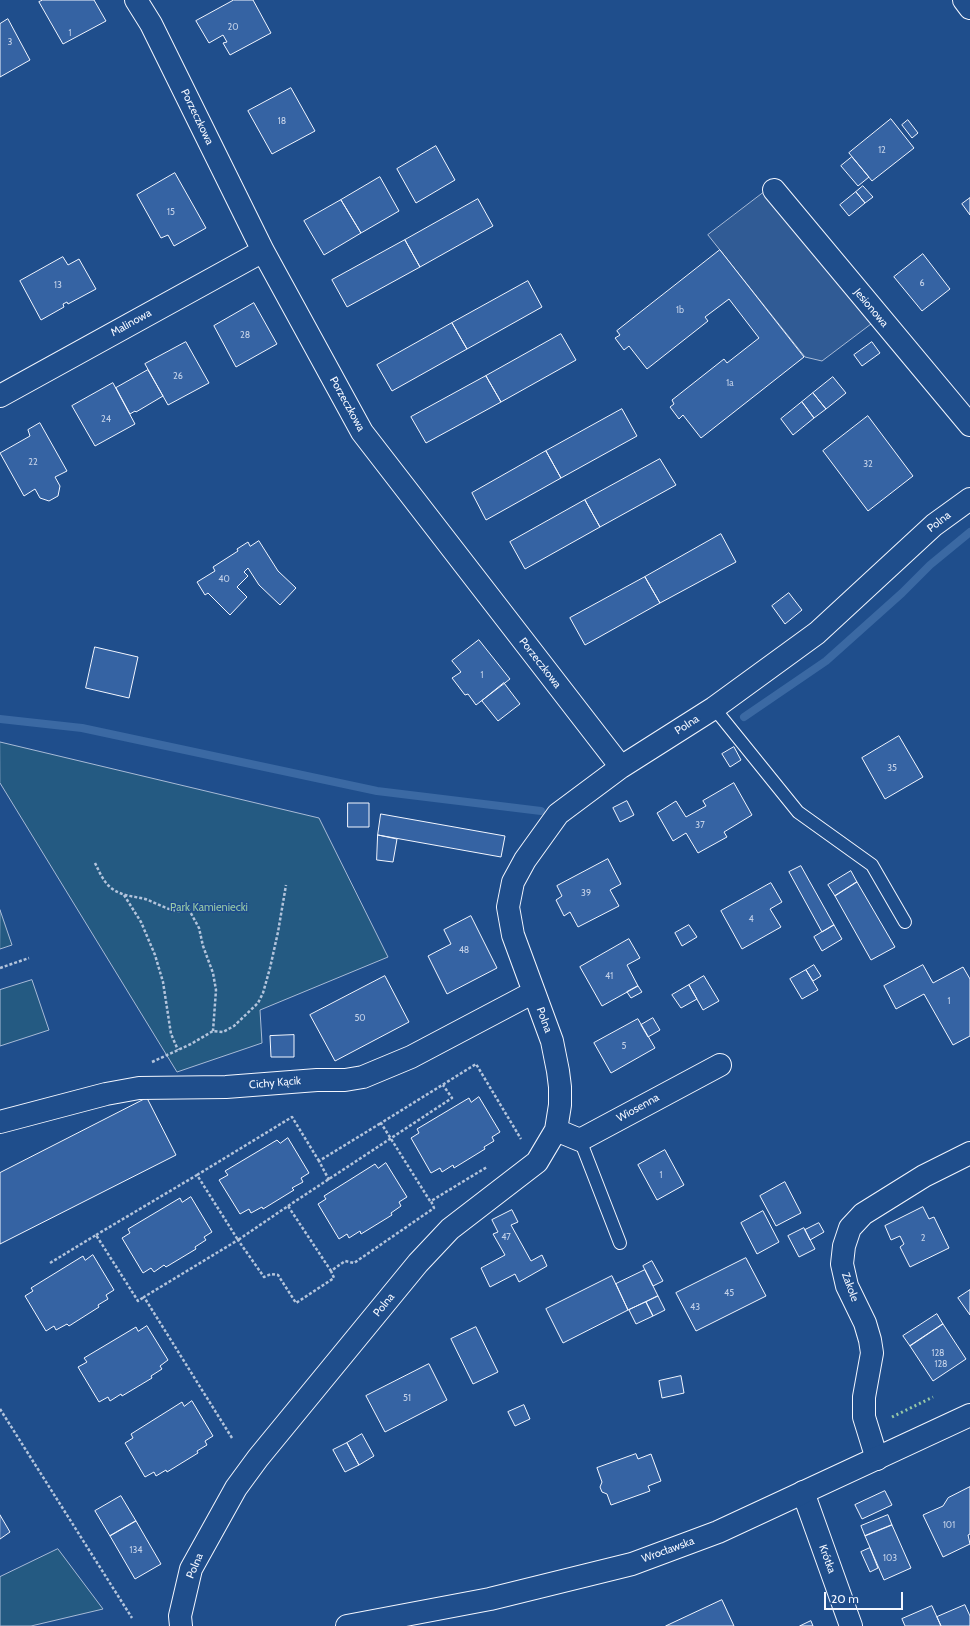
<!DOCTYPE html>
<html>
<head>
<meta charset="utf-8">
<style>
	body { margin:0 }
	#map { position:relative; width:970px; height:1626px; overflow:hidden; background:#1f4e8c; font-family:Cabin,sans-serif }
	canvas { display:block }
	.scale { position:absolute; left:824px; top:1592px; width:79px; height:18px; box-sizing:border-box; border:2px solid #f2f6ff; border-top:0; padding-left:5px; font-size:12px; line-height:14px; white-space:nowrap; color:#f2f6ff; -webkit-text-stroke:3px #1f4e8c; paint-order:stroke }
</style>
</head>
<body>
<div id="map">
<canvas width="970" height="1626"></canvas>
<div class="scale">20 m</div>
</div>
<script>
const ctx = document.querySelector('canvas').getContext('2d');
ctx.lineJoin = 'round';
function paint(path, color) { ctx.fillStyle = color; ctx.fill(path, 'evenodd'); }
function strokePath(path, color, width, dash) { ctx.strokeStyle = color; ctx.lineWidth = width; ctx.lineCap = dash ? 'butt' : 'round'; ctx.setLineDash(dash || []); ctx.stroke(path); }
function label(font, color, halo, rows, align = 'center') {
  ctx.font = font + ' Cabin,sans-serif'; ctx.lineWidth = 3; ctx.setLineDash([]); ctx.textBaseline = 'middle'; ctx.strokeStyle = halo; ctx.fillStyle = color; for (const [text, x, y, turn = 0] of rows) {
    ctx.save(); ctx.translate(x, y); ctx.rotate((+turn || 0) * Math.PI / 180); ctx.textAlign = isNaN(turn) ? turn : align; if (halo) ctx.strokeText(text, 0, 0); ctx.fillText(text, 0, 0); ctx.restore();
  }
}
const green = new Path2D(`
	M 0,742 L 319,818 L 388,957 L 260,1010 L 262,1043 L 177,1072 L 0,783 Z
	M 0,910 L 12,945 L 0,949 Z
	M 32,980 L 49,1030 L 0,1046 L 0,990 Z
	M 58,1549 L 103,1609 L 31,1626 L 0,1626 L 0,1577 Z`);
const parking = new Path2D(`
	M 763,193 L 871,324 L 822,361 L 805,357 L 708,235 Z`);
const stream = new Path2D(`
	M 744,717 L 826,661 L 902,593 L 930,565 L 970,532
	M 0,719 L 82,728 L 377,791 L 541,811`);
const building = new Path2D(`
	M 43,0 L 94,0 L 106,21 L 63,44 L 39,2 Z
	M 234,0 L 253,0 L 271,33 L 230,55 L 223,43 L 227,42 L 223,35 L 209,43 L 196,21 Z
	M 8,19 L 30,60 L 0,77 L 0,24 Z
	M 291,88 L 315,131 L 272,154 L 248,111 Z
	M 891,119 L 914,148 L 872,181 L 849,153 Z
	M 908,120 L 918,133 L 912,138 L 902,125 Z
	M 436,146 L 455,180 L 416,203 L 397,169 Z
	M 852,157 L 869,177 L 858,186 L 841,166 Z
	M 175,173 L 206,228 L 174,246 L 168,235 L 161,238 L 137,195 Z
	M 380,177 L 399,211 L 361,233 L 341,200 Z
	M 863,186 L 873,197 L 865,203 L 856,192 Z
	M 856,192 L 865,203 L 849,216 L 840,205 Z
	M 970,198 L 970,215 L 962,204 Z
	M 478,199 L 493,226 L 420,267 L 405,240 Z
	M 341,200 L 361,233 L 324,255 L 304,221 Z
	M 405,240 L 420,267 L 347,307 L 332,280 Z
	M 720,250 L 804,357 L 701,438 L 683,415 L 679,419 L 670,407 L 674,404 L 672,400 L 724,359 L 727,363 L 759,338 L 729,299 L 705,317 L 708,321 L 647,369 L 629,346 L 624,350 L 615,338 L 620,335 L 617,331 Z
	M 923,254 L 950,289 L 922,311 L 894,277 Z
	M 63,257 L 68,265 L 79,259 L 96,289 L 68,304 L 67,302 L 63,304 L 64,307 L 41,320 L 20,281 Z
	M 528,281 L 542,307 L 467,349 L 452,323 Z
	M 254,303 L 277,344 L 236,367 L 214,326 Z
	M 452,323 L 467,349 L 392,391 L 377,365 Z
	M 561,334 L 576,360 L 501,402 L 486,376 Z
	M 186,342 L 209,383 L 168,405 L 145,364 Z
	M 872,342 L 880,353 L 862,366 L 854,355 Z
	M 148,370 L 163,396 L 136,412 L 135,411 L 130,414 L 116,388 Z
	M 486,376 L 501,402 L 426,443 L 411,417 Z
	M 833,377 L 846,393 L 826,409 L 813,393 Z
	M 113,383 L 135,424 L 95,446 L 72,406 Z
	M 813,393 L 826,409 L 814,418 L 802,402 Z
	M 802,402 L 814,418 L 793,435 L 781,419 Z
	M 622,409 L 637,436 L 561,478 L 546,451 Z
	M 868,416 L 913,476 L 868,511 L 823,451 Z
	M 40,423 L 67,471 L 55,477 L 60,486 L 58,496 L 49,501 L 40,498 L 35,489 L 24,496 L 0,453 L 30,436 L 28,430 Z
	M 546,451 L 561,478 L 486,520 L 472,493 Z
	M 660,459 L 676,485 L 600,527 L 585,500 Z
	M 585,500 L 600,527 L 525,569 L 510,542 Z
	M 721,534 L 736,562 L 660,603 L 645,577 Z
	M 259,541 L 278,571 L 296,588 L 280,605 L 259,585 L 248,568 L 244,572 L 248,576 L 237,587 L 247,597 L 230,615 L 208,593 L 205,595 L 197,582 L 215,571 L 213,567 L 238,551 L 237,549 L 248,542 L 250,546 Z
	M 645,577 L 660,603 L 585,645 L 570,618 Z
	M 789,593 L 802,610 L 785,624 L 772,606 Z
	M 479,640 L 510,679 L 476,705 L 468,694 L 465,695 L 452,678 L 461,672 L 452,661 Z
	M 95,647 L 138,657 L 129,698 L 86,688 Z
	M 504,683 L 520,704 L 498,721 L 482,701 Z
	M 899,736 L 923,777 L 885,799 L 862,758 Z
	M 734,747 L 741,760 L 730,767 L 722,754 Z
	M 734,783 L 752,815 L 724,832 L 727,837 L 698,853 L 686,833 L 673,841 L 657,813 L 676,801 L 686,817 L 706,806 L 703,801 Z
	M 627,801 L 634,815 L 620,822 L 613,808 Z
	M 348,803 L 369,803 L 369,827 L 348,827 Z
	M 381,814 L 505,836 L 501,857 L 378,835 Z
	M 378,835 L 397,839 L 393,862 L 377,860 Z
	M 608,859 L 621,884 L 610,890 L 619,906 L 578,927 L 570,912 L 564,916 L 556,900 L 562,896 L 557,886 Z
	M 801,866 L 834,925 L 822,932 L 789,872 Z
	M 851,871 L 857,882 L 835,896 L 828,885 Z
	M 857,882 L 895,947 L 871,960 L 835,896 Z
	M 771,883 L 782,902 L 770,909 L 781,927 L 742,949 L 721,911 Z
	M 471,916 L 497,968 L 447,994 L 428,956 L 451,944 L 444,930 Z
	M 689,925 L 697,937 L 682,946 L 675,933 Z
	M 834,925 L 842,939 L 822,951 L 814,937 Z
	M 629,939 L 640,958 L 627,965 L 638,986 L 602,1006 L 580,967 Z
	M 814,965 L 821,976 L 813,981 L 806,970 Z
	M 923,965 L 933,983 L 963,967 L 970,979 L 970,1036 L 953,1045 L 924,994 L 896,1009 L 884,986 Z
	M 806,970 L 818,990 L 802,999 L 790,979 Z
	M 385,976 L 409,1022 L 335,1061 L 310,1015 Z
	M 704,976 L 719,1001 L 703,1010 L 689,985 Z
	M 689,985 L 697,999 L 681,1008 L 672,995 Z
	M 638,986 L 642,992 L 631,998 L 627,992 Z
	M 653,1018 L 660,1030 L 648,1037 L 641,1025 Z
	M 638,1019 L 655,1048 L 611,1073 L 594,1043 Z
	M 294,1035 L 294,1057 L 271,1057 L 270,1036 Z
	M 479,1097 L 500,1132 L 492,1137 L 494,1141 L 484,1147 L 485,1149 L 454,1168 L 453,1165 L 442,1172 L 440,1168 L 431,1173 L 411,1138 L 419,1133 L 417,1129 L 469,1098 L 471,1102 Z
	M 147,1098 L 176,1155 L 0,1244 L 0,1173 Z
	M 288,1138 L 309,1173 L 301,1178 L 303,1182 L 292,1188 L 294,1190 L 263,1209 L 262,1207 L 251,1213 L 249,1209 L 240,1214 L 219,1180 L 228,1175 L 225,1171 L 277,1140 L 280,1143 Z
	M 665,1150 L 684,1185 L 657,1200 L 638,1165 Z
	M 386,1163 L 407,1197 L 399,1202 L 401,1206 L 391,1213 L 392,1215 L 361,1234 L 360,1231 L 349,1238 L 347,1234 L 339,1239 L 318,1204 L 326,1199 L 324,1196 L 375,1164 L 378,1168 Z
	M 785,1182 L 801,1213 L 776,1226 L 760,1196 Z
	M 191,1197 L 212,1232 L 204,1237 L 206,1240 L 195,1247 L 196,1249 L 166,1267 L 164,1265 L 154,1272 L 151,1268 L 143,1273 L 122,1238 L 130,1233 L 128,1229 L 180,1198 L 182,1202 Z
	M 923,1207 L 929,1219 L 934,1217 L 949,1248 L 910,1267 L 900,1247 L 904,1244 L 900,1236 L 891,1240 L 885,1226 Z
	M 512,1210 L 518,1222 L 511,1225 L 531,1261 L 542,1255 L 547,1266 L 519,1282 L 515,1274 L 490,1287 L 481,1268 L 505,1255 L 493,1234 L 498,1232 L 492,1220 Z
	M 763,1211 L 779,1242 L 757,1254 L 741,1223 Z
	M 819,1223 L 824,1232 L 810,1240 L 805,1230 Z
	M 804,1228 L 815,1249 L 799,1257 L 788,1236 Z
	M 93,1255 L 114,1290 L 106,1295 L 108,1299 L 98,1305 L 99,1307 L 69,1326 L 67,1324 L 56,1330 L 54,1326 L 46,1331 L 25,1296 L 33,1291 L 31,1288 L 83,1256 L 85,1260 Z
	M 746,1258 L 766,1296 L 696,1331 L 676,1293 Z
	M 652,1261 L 663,1281 L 653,1286 L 643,1266 Z
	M 645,1270 L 658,1296 L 628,1310 L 616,1284 Z
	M 612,1276 L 628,1310 L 563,1343 L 546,1309 Z
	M 970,1290 L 970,1315 L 958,1298 Z
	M 658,1296 L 665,1310 L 653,1316 L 646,1302 Z
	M 646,1302 L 653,1316 L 636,1324 L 629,1310 Z
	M 937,1314 L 943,1324 L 910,1346 L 903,1336 Z
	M 943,1324 L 966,1359 L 933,1381 L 910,1346 Z
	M 147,1326 L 168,1360 L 160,1366 L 162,1369 L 151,1376 L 152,1378 L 122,1396 L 121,1394 L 110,1401 L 108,1397 L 99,1402 L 78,1367 L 87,1362 L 84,1358 L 136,1327 L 138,1331 Z
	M 476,1327 L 498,1372 L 473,1384 L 451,1339 Z
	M 429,1364 L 447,1400 L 385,1432 L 366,1396 Z
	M 681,1376 L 684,1393 L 662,1398 L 659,1381 Z
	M 192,1401 L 213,1436 L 205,1441 L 207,1445 L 197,1451 L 198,1453 L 167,1472 L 166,1470 L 156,1476 L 154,1472 L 145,1477 L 125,1443 L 133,1438 L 131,1434 L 182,1402 L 184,1406 Z
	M 524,1405 L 530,1419 L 515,1426 L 508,1412 Z
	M 362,1434 L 374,1456 L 359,1465 L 347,1443 Z
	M 347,1443 L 359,1465 L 345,1472 L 333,1450 Z
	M 636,1454 L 638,1459 L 651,1454 L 661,1481 L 648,1486 L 650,1491 L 611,1505 L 607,1494 L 602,1492 L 600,1487 L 602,1482 L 597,1468 Z
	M 970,1487 L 970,1534 L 968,1535 L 970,1544 L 943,1557 L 923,1515 L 943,1506 L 948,1498 Z
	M 885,1491 L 892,1505 L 862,1519 L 855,1505 Z
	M 121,1496 L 136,1521 L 110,1536 L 95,1511 Z
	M 0,1515 L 10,1532 L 0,1539 Z
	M 888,1515 L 892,1525 L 865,1536 L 861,1526 Z
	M 136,1521 L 161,1564 L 135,1579 L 110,1536 Z
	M 892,1525 L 911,1568 L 884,1580 L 865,1536 Z
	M 870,1548 L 878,1568 L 870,1572 L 861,1552 Z
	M 722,1600 L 734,1626 L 666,1626 Z
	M 965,1605 L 970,1616 L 970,1626 L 941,1626 L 937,1617 Z
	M 932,1606 L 941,1626 L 905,1626 L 902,1619 Z
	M 811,1621 L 813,1626 L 800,1626 Z`);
const path = new Path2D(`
	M 95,863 C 99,871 103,881 110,887 C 120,896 133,896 145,899 C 157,903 168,911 181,911 L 187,906 L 199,928 L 203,946 L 213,973 L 216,990 L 213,1031
	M 124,895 L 141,922 L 155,955 L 163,982 L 171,1034 L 178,1050
	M 0,968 L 29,958
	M 152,1062 L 191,1044 L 213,1031 L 223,1032 L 234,1026 L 258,1003 L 263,993 L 270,968 L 278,932 L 286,885
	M 197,1175 L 292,1117 L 319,1161
	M 329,1180 L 319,1161 L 381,1123
	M 430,1201 L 381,1123 L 476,1064 L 521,1139
	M 288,1206 L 452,1098 L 443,1085
	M 96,1235 L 197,1175 L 238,1240 L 288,1206 L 331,1271
	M 50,1263 L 96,1235 L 138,1301 L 144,1297
	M 0,1409 L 132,1618
	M 232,1438 L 144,1297 L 238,1240 L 264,1277 L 271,1274 L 278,1275 L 296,1303 L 334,1278 L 331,1271 L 345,1261 L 354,1263 L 434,1208 L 431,1201 L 487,1167`);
const lane = new Path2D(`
	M 714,708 L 798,812 L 872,865 L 905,922
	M 580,1140 L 620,1243`);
const street = new Path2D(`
	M 136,0 L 151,24 L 263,251 L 362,432 L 621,767
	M 964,0 L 970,8
	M 774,190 L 970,425
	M 0,396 L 263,251
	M 0,1122 L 106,1094 L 139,1088 L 226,1087 L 317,1080 L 345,1080 L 363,1077 L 411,1057 L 534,992
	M 556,1130 L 580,1140 L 720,1065
	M 877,1459 L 864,1417 L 864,1397 L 872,1353 L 870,1340 L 865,1323 L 847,1286 L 842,1264 L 844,1246 L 850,1228 L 863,1214 L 924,1176 L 970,1153
	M 803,1492 L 851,1626
	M 181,1626 L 180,1616 L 191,1569 L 236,1488 L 258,1458 L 418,1263 L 450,1229 L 537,1162 L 556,1130 L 560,1105 L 560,1087 L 558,1071 L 552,1041 L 513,935 L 508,907 L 513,882 L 525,860 L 558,814 L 621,767 L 714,708 L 817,633 L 934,525 L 970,499`);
const secondary = new Path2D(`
	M 347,1626 L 490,1599 L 632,1564 L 718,1532 L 970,1415`);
const hedge = new Path2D(`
	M 892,1417 L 933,1397`);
const numberNames = [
	["20",233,27],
	["1",70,33],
	["3",10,42],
	["18",282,121],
	["12",882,150],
	["15",171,212],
	["6",922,283],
	["13",58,285],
	["1b",680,310],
	["28",245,335],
	["26",178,376],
	["1a",730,383],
	["24",106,419],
	["22",33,462],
	["32",868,464],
	["40",224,579],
	["1",482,675],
	["35",892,768],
	["37",700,825],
	["39",586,893],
	["4",751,919],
	["48",464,950],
	["41",609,976],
	["1",949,1001],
	["50",360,1018],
	["5",624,1046],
	["1",661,1175],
	["47",506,1237],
	["2",923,1238],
	["45",729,1293],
	["43",695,1307],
	["128",938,1353],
	["128",941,1364],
	["51",407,1398],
	["101",949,1525],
	["134",136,1550],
	["103",890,1558]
];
const streetNames = [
	["Porzeczkowa",197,117,64],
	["Jesionowa",871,308,50],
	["Malinowa",131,323,-29],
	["Porzeczkowa",347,404,61],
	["Polna",939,522,-38],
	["Porzeczkowa",540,663,52],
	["Polna",687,725,-33],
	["Polna",544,1020,70],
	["Cichy Kącik",275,1083,-5],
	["Wiosenna",638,1108,-29],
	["Zakole",850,1287,70],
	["Polna",384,1305,-51],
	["Wrocławska",668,1550,-20],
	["Krótka",827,1559,70],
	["Polna",195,1566,-67]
];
const parkNames = [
	["Park Kamieniecki",209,908]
];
paint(green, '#245a82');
strokePath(green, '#a8bbd7', 1);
paint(parking, '#305b95');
strokePath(parking, '#a8bbd7', 1);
strokePath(stream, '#3b69a3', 8);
paint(building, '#3563a3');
strokePath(building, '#f2f6ff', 1);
strokePath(lane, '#f2f6ff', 14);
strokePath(street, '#f2f6ff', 24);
strokePath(secondary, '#f2f6ff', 24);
strokePath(path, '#b3c4dc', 2.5, [3, 2]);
strokePath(lane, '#1f4e8c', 12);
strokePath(street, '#1f4e8c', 22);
strokePath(secondary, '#1f4e8c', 22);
strokePath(hedge, '#97c8a6', 3, [2, 3]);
label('9px', '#c3d1e8', null, numberNames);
label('11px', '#f2f6ff', '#1f4e8c', streetNames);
label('11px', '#97c8a6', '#1f4e8c', parkNames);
</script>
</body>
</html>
